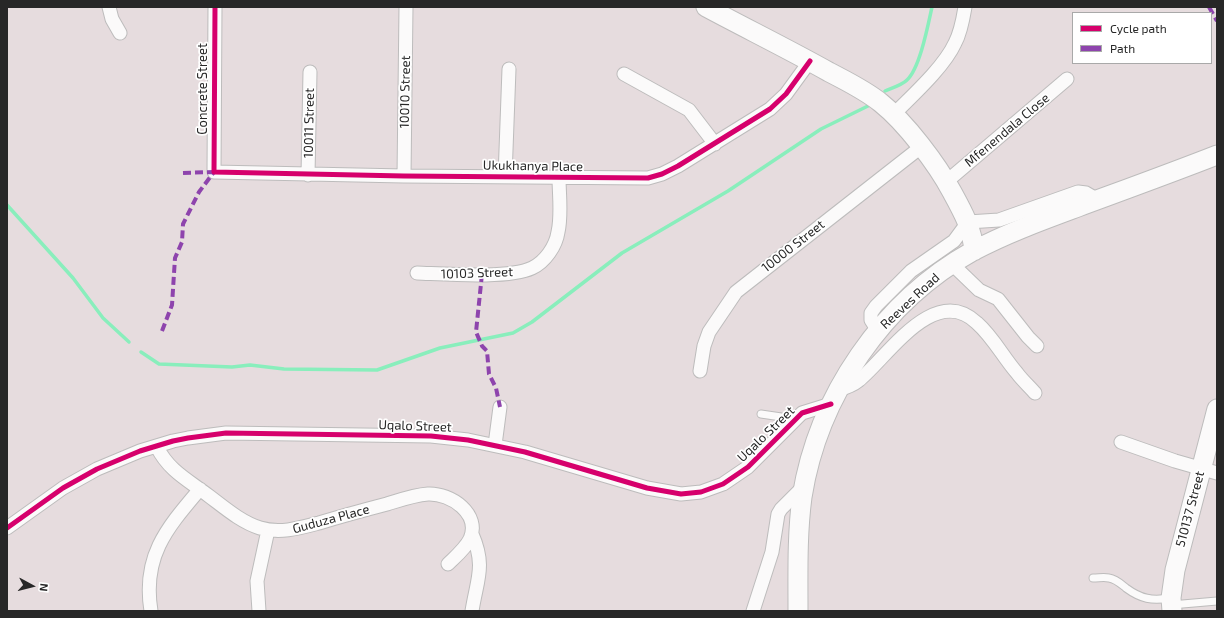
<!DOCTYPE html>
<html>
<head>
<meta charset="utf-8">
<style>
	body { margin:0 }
	#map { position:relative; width:1224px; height:618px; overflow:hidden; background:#e6dcde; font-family:"Exo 2",sans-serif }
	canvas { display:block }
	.frame { position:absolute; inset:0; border:8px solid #272727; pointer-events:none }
	.legend { position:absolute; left:1072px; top:12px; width:140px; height:52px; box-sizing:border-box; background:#fff; border:1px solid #a9a9a9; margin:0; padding:5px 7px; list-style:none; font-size:12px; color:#272727 }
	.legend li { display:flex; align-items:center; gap:8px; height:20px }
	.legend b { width:20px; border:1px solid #a9a9a9 }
	.north { position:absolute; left:12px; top:566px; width:40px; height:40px; -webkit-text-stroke:3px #fff; paint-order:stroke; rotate:97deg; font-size:11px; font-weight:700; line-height:16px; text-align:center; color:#272727 }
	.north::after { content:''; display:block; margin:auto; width:14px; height:18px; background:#272727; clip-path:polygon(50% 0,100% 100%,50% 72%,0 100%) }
</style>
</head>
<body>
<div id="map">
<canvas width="1224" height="618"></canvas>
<div class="frame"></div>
<ul class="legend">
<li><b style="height:5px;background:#d6006c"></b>Cycle path</li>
<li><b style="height:5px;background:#8e44ad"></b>Path</li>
</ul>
<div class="north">N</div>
</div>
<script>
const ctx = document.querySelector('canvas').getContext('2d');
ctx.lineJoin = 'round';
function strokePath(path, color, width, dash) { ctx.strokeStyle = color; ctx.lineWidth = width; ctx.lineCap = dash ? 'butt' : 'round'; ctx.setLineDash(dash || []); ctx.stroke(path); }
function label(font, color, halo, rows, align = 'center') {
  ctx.font = font + ' "Exo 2",sans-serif'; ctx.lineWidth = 3.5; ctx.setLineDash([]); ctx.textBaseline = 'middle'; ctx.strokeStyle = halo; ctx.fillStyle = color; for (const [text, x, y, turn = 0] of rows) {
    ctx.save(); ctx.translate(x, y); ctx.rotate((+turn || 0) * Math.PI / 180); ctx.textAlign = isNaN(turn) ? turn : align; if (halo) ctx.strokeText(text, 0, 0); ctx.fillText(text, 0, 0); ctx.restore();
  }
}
const stream = new Path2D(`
	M 885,91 C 892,88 902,85 907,80 C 920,68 928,25 932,7
	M 7,205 L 73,278 L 103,318 L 129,342
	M 141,352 L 159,364 L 232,367 L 250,365 L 284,369 L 377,370 L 440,348 L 513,333 L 532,322 L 622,253 L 728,191 L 821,129 L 870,105`);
const lane = new Path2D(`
	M 761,414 L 795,419
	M 1093,578 C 1099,578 1104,577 1109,578 C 1116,579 1121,584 1126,588 C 1141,599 1152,601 1170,598
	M 1171,605 L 1217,601`);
const street = new Path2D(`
	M 109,7 L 112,19 L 120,33
	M 215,7 L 214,172 L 404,176 L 648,178 L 662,174 L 678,166 L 770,109 L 786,94 L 810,61
	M 624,74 L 689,110 L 715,144
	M 894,114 C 913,95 944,67 955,43 C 961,32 963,19 965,7
	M 308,175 L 310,72
	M 404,176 L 406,7
	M 505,177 L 509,69
	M 946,182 L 1067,79
	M 952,264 L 979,290 L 998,299 L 1028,337 L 1037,346
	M 417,273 C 445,274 509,279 532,268 C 545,262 556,246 558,232 C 562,215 559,195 559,177
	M 878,331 L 871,320 L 871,313 L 876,306 L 911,271 L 954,241 L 968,222 L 999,220 L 1078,192 L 1086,193 L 1098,200
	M 700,371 L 704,346 L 709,332 L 736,292 L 921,147
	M 838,390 C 845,388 852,386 858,381 C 887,358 934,282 977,323 C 993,337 1003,357 1017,373 C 1022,380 1029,386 1035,393
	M 1121,442 L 1175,461 L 1217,473
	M 495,445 L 500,407
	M 157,447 C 169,471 188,480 209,496 C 225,508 241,522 260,528 C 280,534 300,528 319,523 C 342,516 364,510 387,504 C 400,500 414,495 428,494 C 451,493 481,514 470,539 C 465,549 455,557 448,564
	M 7,528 L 63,488 L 97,469 L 140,451 L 173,441 L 188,438 L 226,433 L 431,436 L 468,440 L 525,452 L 647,488 L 681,494 L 701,492 L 723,484 L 748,467 L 802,413 L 831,404
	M 472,534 C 486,566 477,579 472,611
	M 151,611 C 142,556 167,528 200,489
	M 259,611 L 257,581 L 268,530
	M 753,611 L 772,552 L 778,514 L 781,509 L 804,486`);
const secondary = new Path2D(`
	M 706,7 C 747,29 788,49 829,72 C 846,81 865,90 881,103 C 906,123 937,164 952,192 C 963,212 972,228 974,251
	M 798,611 C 798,573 797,535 802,497 C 818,396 883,301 973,251 C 1007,233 1043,220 1078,207 C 1124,190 1171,173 1217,155
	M 1172,611 L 1171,598 L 1175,570 L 1217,409`);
const quiet = new Path2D(`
	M 1209,7 L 1217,21
	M 183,173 L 214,172
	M 482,274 L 476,332 L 482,346 L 487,351 L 489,374 L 496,388 L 500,407
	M 162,331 L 172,305 L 175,258 L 182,242 L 183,224 L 199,192 L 214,172`);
const cycleway = new Path2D(`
	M 215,7 L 214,172 L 404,176 L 648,178 L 662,174 L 678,166 L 770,109 L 786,94 L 810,61
	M 7,528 L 63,488 L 97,469 L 140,451 L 173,441 L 188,438 L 226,433 L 431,436 L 468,440 L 525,452 L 647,488 L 681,494 L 701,492 L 723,484 L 748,467 L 802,413 L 831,404`);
const streetNames = [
	["Concrete Street",203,89,-90],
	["10010 Street",405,92,-89],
	["10011 Street",309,123,-89],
	["Mfenendala Close",1007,130,-40],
	["Ukukhanya Place",533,166,1],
	["10000 Street",793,246,-38],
	["10103 Street",477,273,-2],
	["Reeves Road",910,301,-43],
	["Uqalo Street",415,426,2],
	["Uqalo Street",766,434,-44],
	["510137 Street",1190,509,-75],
	["Guduza Place",331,519,-15]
];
strokePath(stream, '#89eebc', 3.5);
strokePath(lane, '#bdbcbc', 9);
strokePath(street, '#bdbcbc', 15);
strokePath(secondary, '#bdbcbc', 21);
strokePath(lane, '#fbfafa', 7);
strokePath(street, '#fbfafa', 13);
strokePath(secondary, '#fbfafa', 19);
strokePath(quiet, '#8e44ad', 4, [8, 4]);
strokePath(cycleway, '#d6006c', 5);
label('13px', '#272727', '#fff', streetNames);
</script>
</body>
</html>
